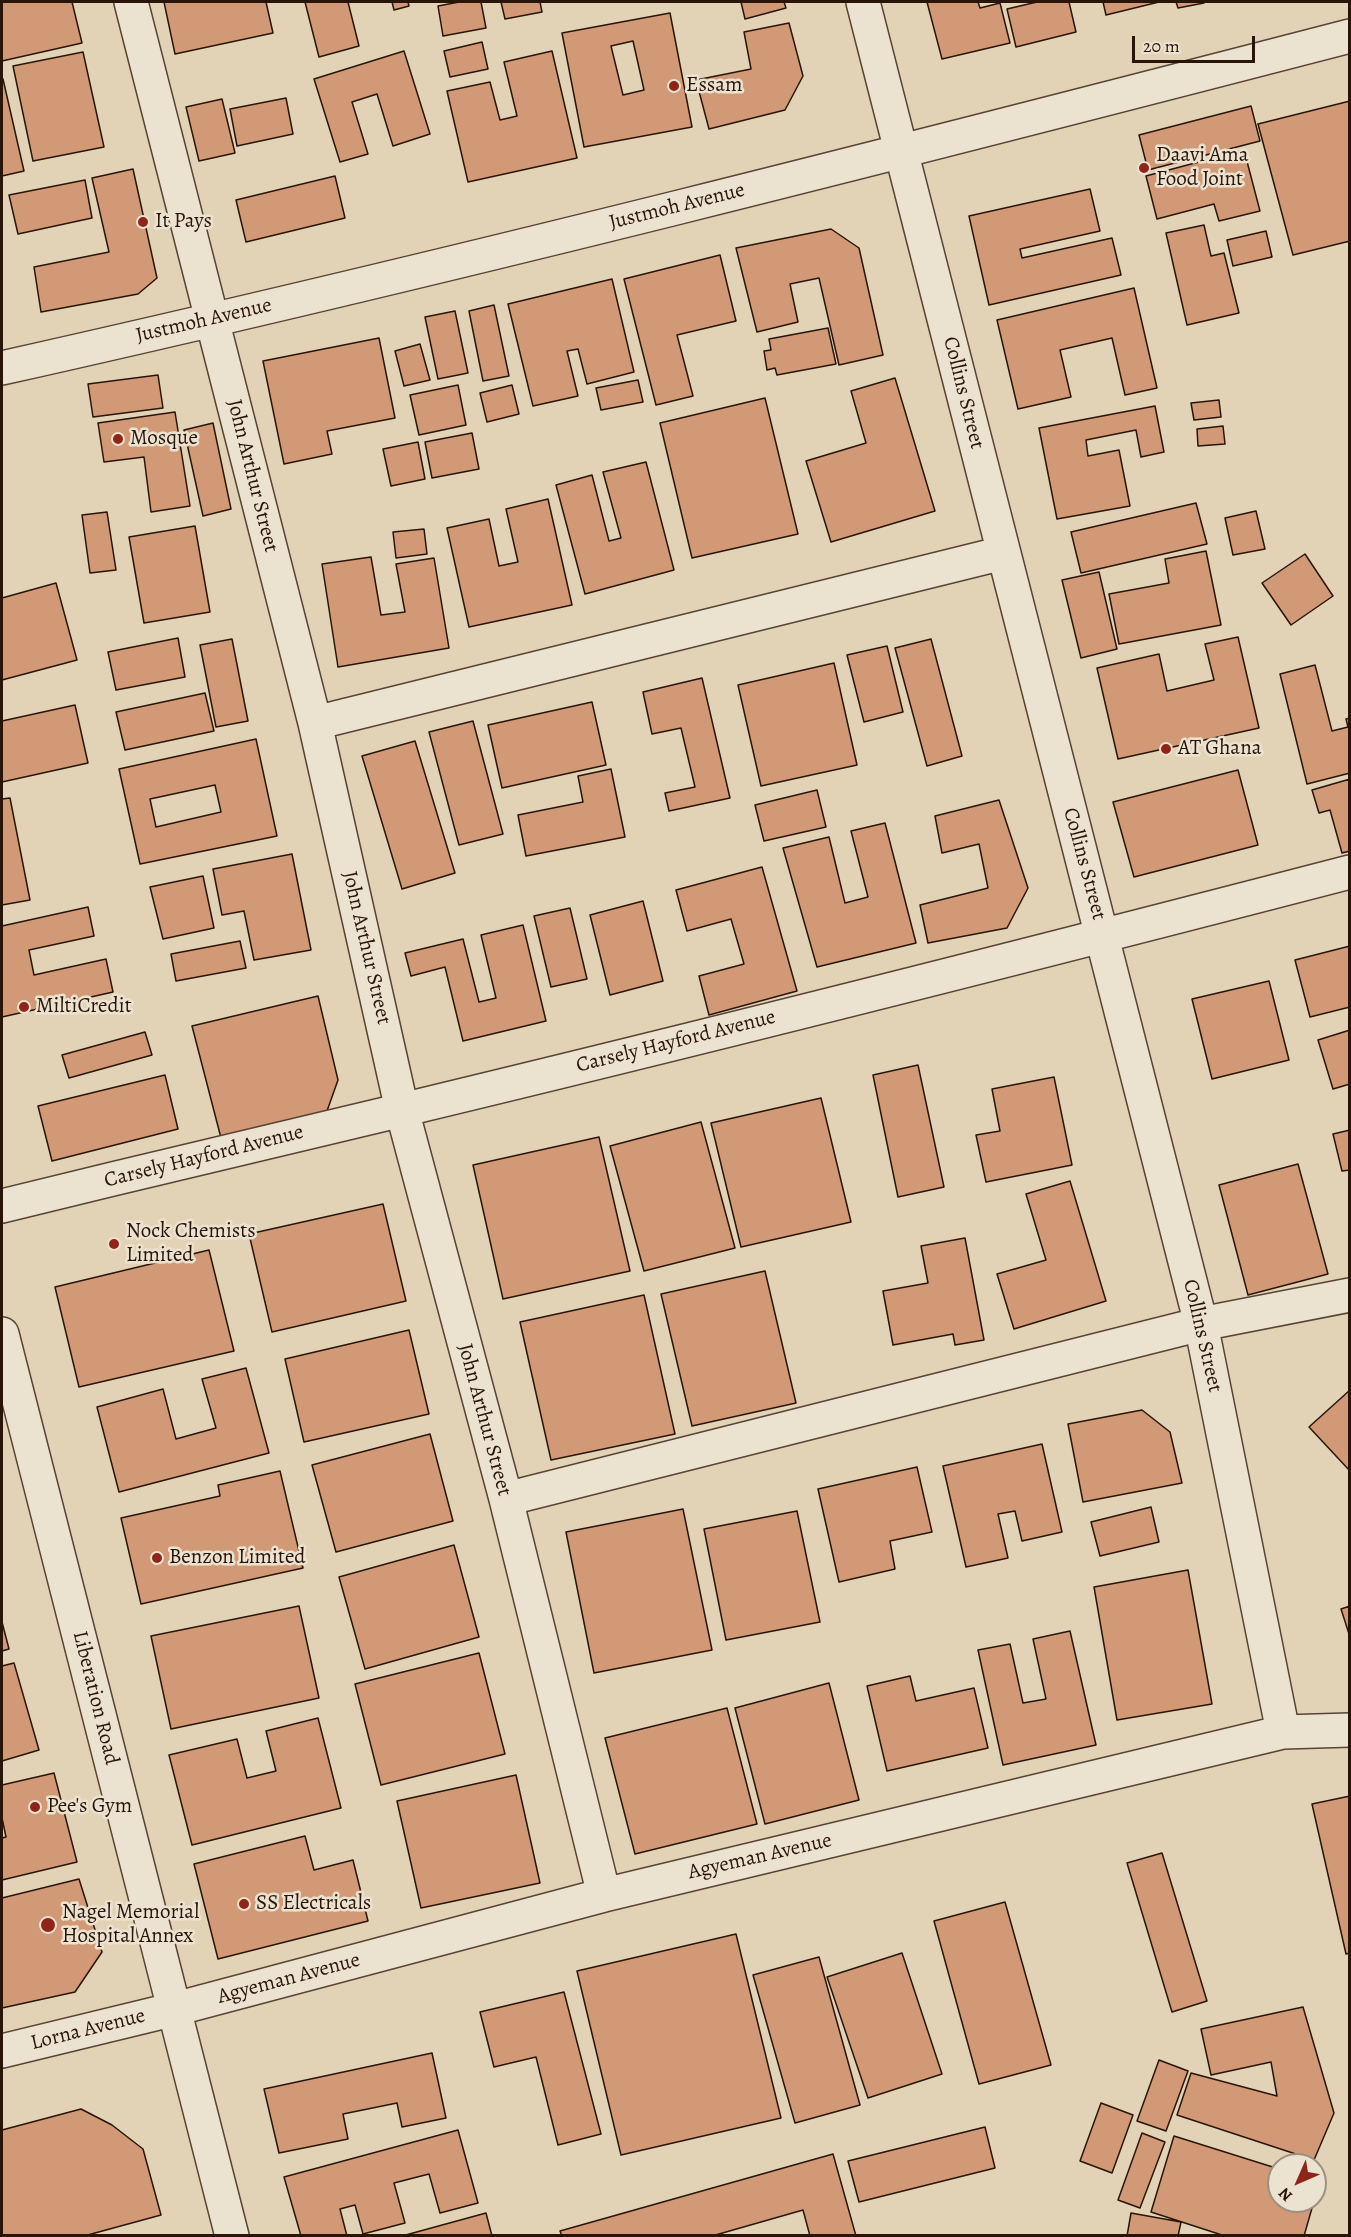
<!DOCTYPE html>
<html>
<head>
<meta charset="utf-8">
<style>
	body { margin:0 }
	#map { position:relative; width:1351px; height:2237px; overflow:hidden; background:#e2d3b6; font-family:Alegreya,serif }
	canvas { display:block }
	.frame { position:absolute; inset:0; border:3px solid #291508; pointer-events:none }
	.north { position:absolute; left:1267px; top:2153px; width:60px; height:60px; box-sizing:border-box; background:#ece2d0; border:2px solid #9e9080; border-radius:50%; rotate:225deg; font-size:16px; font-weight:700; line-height:24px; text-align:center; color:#291508 }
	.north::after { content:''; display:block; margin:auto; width:21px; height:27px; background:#8f2418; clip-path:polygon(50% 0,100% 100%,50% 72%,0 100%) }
	.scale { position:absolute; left:1132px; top:36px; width:123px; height:27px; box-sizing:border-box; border:3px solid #291508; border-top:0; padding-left:8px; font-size:18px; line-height:21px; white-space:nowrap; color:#291508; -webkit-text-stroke:4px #ece2d0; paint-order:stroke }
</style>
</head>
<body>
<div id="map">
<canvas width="1351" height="2237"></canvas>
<div class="frame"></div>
<div class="north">N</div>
<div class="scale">20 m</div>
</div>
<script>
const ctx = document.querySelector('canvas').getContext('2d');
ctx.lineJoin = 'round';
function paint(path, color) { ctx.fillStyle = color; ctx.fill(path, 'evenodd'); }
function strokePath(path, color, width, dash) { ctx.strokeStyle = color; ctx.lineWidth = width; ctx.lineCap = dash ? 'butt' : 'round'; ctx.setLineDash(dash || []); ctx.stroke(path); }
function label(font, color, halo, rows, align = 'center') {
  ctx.font = font + ' Alegreya,serif'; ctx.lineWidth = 5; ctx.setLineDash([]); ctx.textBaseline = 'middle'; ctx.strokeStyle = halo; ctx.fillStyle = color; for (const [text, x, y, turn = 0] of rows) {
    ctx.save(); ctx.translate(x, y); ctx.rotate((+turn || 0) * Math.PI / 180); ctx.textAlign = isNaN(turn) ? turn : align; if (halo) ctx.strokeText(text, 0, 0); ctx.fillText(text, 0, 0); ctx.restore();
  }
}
const building = new Path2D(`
	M 2,2 L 72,2 L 82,43 L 2,61 Z
	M 164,2 L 266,2 L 273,33 L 175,54 Z
	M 305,2 L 348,2 L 359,46 L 319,57 Z
	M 392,2 L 408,2 L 409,6 L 394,10 Z
	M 459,2 L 481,2 L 486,28 L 443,36 L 438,6 Z
	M 501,2 L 540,2 L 542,12 L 505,19 Z
	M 741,2 L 784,2 L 786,8 L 745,19 Z
	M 927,2 L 978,2 L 980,8 L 1000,3 L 1010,43 L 942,59 Z
	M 1037,2 L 1069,2 L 1076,32 L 1016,47 L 1007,9 Z
	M 1103,2 L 1159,2 L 1106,15 Z
	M 1176,2 L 1204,2 L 1204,3 L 1178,8 Z
	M 670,13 L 692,127 L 584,147 L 562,33 ZM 633,41 L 644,90 L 623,95 L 611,46 Z
	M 789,23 L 803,76 L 785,110 L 709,129 L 696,80 L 751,69 L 744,32 Z
	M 482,42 L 488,69 L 450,77 L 444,51 Z
	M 404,51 L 430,134 L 393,146 L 377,94 L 352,102 L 368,154 L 340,162 L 314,79 Z
	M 552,51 L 577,158 L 468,182 L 447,91 L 490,82 L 500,120 L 517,116 L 504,62 Z
	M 83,52 L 104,147 L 33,161 L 13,66 Z
	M 2,79 L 3,79 L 24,171 L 2,176 Z
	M 286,98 L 293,134 L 237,146 L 230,109 Z
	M 222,99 L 235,153 L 199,161 L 186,107 Z
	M 1350,101 L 1350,241 L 1293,255 L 1258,124 Z
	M 1251,106 L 1260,141 L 1148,170 L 1139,135 Z
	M 1244,150 L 1260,211 L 1219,221 L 1214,204 L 1157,219 L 1146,176 Z
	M 133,169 L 157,278 L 138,294 L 41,312 L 34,267 L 109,252 L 92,178 Z
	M 335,176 L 345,218 L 246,242 L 236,200 Z
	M 85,180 L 92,218 L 18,234 L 9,195 Z
	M 1090,189 L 1100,231 L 1020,249 L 1022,258 L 1112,238 L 1121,275 L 989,305 L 969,216 Z
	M 1204,225 L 1211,256 L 1224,253 L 1239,313 L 1187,325 L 1166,233 Z
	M 831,229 L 859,248 L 883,355 L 839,365 L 819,278 L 790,284 L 798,322 L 757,332 L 736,248 Z
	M 1266,231 L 1272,257 L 1233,266 L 1227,240 Z
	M 720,255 L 736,321 L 677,335 L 693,396 L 656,405 L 624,279 Z
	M 612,279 L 634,372 L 587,384 L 578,349 L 567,351 L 578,396 L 533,406 L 508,304 Z
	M 1134,288 L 1157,388 L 1125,395 L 1112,338 L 1060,350 L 1071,397 L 1018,409 L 997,320 Z
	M 494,305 L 509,376 L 483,381 L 469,311 Z
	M 455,311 L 468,373 L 438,379 L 425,317 Z
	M 828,328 L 836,364 L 777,375 L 775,368 L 767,370 L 764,351 L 771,350 L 769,339 Z
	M 379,338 L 395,418 L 327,431 L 332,454 L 284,464 L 263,361 Z
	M 420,344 L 430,380 L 404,386 L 395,351 Z
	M 158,375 L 163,408 L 93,417 L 88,384 Z
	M 895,378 L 935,511 L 831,542 L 806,461 L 866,443 L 851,391 Z
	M 638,380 L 643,402 L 601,410 L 596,388 Z
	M 458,385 L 466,425 L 419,435 L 410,395 Z
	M 512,385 L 519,414 L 487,422 L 480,393 Z
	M 765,398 L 798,534 L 692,558 L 660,423 Z
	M 1219,400 L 1221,417 L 1194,420 L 1191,403 Z
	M 1155,406 L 1164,452 L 1141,457 L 1136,430 L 1086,440 L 1088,456 L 1119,450 L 1130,506 L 1057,519 L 1039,428 Z
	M 175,412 L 190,506 L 151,512 L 144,457 L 104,462 L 98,423 Z
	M 213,423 L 231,509 L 203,516 L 184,430 Z
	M 1223,426 L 1225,444 L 1198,446 L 1197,429 Z
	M 472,433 L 479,469 L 432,478 L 425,442 Z
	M 418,442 L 425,479 L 391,486 L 383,449 Z
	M 646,462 L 674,570 L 585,594 L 556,485 L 592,475 L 609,541 L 621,538 L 603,472 Z
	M 548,499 L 572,605 L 469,627 L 447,528 L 489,519 L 499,566 L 518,562 L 506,509 Z
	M 1196,503 L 1207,544 L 1081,573 L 1071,532 Z
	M 1256,511 L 1265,549 L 1233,555 L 1225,518 Z
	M 107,512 L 116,570 L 90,573 L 82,515 Z
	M 195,526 L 210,612 L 144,623 L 129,537 Z
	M 424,529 L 427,554 L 396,558 L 393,532 Z
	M 1206,551 L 1221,625 L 1119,644 L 1109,594 L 1169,583 L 1165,559 Z
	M 1305,554 L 1333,596 L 1291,625 L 1262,583 Z
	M 371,557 L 381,615 L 405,612 L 396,564 L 434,558 L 449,648 L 338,667 L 322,564 Z
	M 1099,572 L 1117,649 L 1081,658 L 1062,580 Z
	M 56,583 L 77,660 L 2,680 L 2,598 Z
	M 1238,637 L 1259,728 L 1118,759 L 1097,668 L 1159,654 L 1167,691 L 1214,680 L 1205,644 Z
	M 178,638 L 185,677 L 116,690 L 108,652 Z
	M 232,639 L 248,721 L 216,727 L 200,645 Z
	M 931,639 L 962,756 L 927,766 L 895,648 Z
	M 887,646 L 903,712 L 864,722 L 847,655 Z
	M 834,663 L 857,765 L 761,786 L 738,685 Z
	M 1315,665 L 1332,731 L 1348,727 L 1346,719 L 1350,718 L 1350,773 L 1307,784 L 1280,674 Z
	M 702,678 L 730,798 L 669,811 L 665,793 L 695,787 L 681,728 L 652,734 L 643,692 Z
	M 205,693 L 214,731 L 125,750 L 116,712 Z
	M 592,702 L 606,765 L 502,788 L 488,725 Z
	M 75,705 L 88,763 L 2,782 L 2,721 Z
	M 473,721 L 503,834 L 459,845 L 429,732 Z
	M 256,739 L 277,836 L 140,864 L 119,769 ZM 215,785 L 221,812 L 156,827 L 150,799 Z
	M 415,741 L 455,873 L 402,889 L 362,756 Z
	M 611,769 L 625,837 L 526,856 L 518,815 L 583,802 L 578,776 Z
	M 1238,770 L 1258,845 L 1134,877 L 1113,802 Z
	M 1350,779 L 1350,851 L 1342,853 L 1330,810 L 1319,813 L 1312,790 Z
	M 817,790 L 826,827 L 764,841 L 755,805 Z
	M 10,798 L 30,900 L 2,905 L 2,799 Z
	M 999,800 L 1028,888 L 1007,928 L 928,943 L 920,905 L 988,888 L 979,844 L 942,853 L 935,816 Z
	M 885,823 L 916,943 L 817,967 L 783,848 L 829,837 L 845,903 L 868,897 L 851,831 Z
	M 292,854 L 311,950 L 254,960 L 244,911 L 222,915 L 213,869 Z
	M 762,867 L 797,991 L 709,1015 L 699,976 L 744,964 L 731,919 L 687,931 L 676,890 Z
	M 203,876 L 214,928 L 163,939 L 150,887 Z
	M 643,901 L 663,981 L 610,995 L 590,915 Z
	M 88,907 L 94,936 L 29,950 L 34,975 L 106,959 L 113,992 L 2,1017 L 2,926 Z
	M 570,908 L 587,979 L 551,987 L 534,916 Z
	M 523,925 L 546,1021 L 463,1041 L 445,967 L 411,976 L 405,953 L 463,939 L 479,1002 L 496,998 L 481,935 Z
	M 240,941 L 246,968 L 176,981 L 171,954 Z
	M 1350,946 L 1350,1007 L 1310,1017 L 1295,960 Z
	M 1269,981 L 1289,1060 L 1212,1079 L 1192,999 Z
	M 318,996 L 338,1080 L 327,1111 L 221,1138 L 192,1026 Z
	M 1350,1030 L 1350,1084 L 1333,1089 L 1318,1040 Z
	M 145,1032 L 152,1055 L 69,1078 L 62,1055 Z
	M 918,1065 L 944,1187 L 898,1197 L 873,1075 Z
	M 165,1075 L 178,1129 L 52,1161 L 38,1106 Z
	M 1054,1077 L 1072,1165 L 986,1182 L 976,1135 L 1000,1131 L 992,1089 Z
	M 821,1098 L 851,1222 L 741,1247 L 711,1123 Z
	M 701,1122 L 735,1248 L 644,1271 L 610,1146 Z
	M 1350,1130 L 1350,1170 L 1342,1171 L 1333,1134 Z
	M 599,1137 L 630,1271 L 503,1299 L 473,1165 Z
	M 1298,1164 L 1328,1274 L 1248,1295 L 1219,1185 Z
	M 1070,1181 L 1106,1301 L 1014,1329 L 997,1274 L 1046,1260 L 1026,1194 Z
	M 383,1204 L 406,1301 L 272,1332 L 249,1234 Z
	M 965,1238 L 984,1340 L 955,1345 L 953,1334 L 893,1345 L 883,1291 L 928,1283 L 921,1246 Z
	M 209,1250 L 234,1351 L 79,1387 L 55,1287 Z
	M 765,1271 L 796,1403 L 692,1426 L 661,1294 Z
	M 644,1295 L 675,1434 L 551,1460 L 520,1322 Z
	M 409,1330 L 429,1414 L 304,1442 L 285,1359 Z
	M 246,1368 L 269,1453 L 119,1492 L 97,1407 L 163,1389 L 176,1439 L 216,1428 L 202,1379 Z
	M 1350,1390 L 1350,1471 L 1309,1427 Z
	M 1142,1410 L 1170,1432 L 1182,1483 L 1083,1502 L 1068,1424 Z
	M 430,1434 L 453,1521 L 336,1552 L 312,1465 Z
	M 1042,1444 L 1062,1532 L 1022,1541 L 1015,1511 L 998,1514 L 1008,1558 L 966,1567 L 943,1466 Z
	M 917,1467 L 932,1532 L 890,1541 L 895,1569 L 839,1582 L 818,1489 Z
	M 280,1471 L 303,1568 L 141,1604 L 121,1518 L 220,1496 L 218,1485 Z
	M 1151,1507 L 1159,1542 L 1100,1556 L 1091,1522 Z
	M 683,1509 L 712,1650 L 594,1673 L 566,1532 Z
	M 797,1511 L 820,1622 L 726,1640 L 704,1529 Z
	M 454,1545 L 479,1637 L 365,1669 L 339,1577 Z
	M 1188,1570 L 1212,1704 L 1117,1720 L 1094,1587 Z
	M 299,1606 L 319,1698 L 171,1729 L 151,1636 Z
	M 1350,1606 L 1350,1637 L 1341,1609 Z
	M 2,1622 L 9,1649 L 2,1651 Z
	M 1070,1631 L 1096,1745 L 1003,1765 L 978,1650 L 1010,1644 L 1023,1703 L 1046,1699 L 1033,1639 Z
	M 479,1653 L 505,1754 L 381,1785 L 355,1684 Z
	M 14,1663 L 39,1750 L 2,1761 L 2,1666 Z
	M 910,1676 L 916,1701 L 974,1688 L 988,1748 L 887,1771 L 867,1686 Z
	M 829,1683 L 859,1800 L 765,1824 L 735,1708 Z
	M 727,1708 L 757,1824 L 635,1854 L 605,1738 Z
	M 318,1718 L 341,1808 L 192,1845 L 169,1755 L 237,1739 L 247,1778 L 276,1771 L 266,1731 Z
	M 54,1773 L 77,1862 L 2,1880 L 2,1838 L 6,1837 L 2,1818 L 2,1785 Z
	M 516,1775 L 540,1883 L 421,1908 L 397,1801 Z
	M 1350,1796 L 1350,1953 L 1346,1954 L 1312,1804 Z
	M 305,1836 L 314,1870 L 353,1860 L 368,1921 L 218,1959 L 194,1864 Z
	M 1162,1853 L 1207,2001 L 1172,2012 L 1127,1863 Z
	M 79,1879 L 102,1952 L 75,1992 L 2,2008 L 2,1898 Z
	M 1005,1902 L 1051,2065 L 979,2084 L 934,1921 Z
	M 736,1934 L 781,2118 L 621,2155 L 577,1971 Z
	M 902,1953 L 942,2074 L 868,2098 L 827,1977 Z
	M 819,1957 L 860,2105 L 795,2123 L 753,1975 Z
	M 564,1992 L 601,2134 L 558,2145 L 536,2057 L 494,2067 L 480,2012 Z
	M 1303,2007 L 1334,2113 L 1314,2160 L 1177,2115 L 1191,2073 L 1277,2096 L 1271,2062 L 1211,2075 L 1201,2029 Z
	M 432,2053 L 446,2118 L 402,2127 L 397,2103 L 343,2114 L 348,2139 L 279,2153 L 264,2089 Z
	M 1159,2060 L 1188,2071 L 1166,2131 L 1137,2121 Z
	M 1101,2103 L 1133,2115 L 1112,2173 L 1080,2161 Z
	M 81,2109 L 112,2125 L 143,2149 L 161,2215 L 84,2236 L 2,2236 L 2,2130 Z
	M 985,2127 L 995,2168 L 859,2202 L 848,2161 Z
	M 458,2130 L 478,2203 L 440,2213 L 429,2174 L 394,2183 L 405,2223 L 363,2234 L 355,2205 L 340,2209 L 347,2236 L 301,2236 L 284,2177 Z
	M 1142,2133 L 1165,2142 L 1140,2208 L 1118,2200 Z
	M 1174,2136 L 1279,2169 L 1279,2201 L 1314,2201 L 1304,2236 L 1225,2236 L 1151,2212 Z
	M 833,2154 L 856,2236 L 810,2236 L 803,2210 L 712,2236 L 562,2236 L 560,2231 Z
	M 486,2213 L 492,2236 L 402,2236 Z
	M 1131,2213 L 1181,2222 L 1178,2236 L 1127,2236 Z`);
const minor = new Path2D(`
	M 131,2 L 315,723 L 402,1110 L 506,1499 L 604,1895
	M 863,2 L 1201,1324 L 1283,1732
	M 2,368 C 453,267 902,152 1350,36
	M 315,723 L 1003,553
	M 2,1206 C 135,1173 268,1142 402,1110 C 718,1034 1034,954 1350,872
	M 2,1334 L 232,2236
	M 506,1499 L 1201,1324 L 1350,1295
	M 2,2051 L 175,2009 L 604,1895 L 1283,1732 L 1350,1730`);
const markers = [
	[674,86,6,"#8f2418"],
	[1144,168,6,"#8f2418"],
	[143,222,6,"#8f2418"],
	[118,439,6,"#8f2418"],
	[1166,749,6,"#8f2418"],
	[24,1007,6,"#8f2418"],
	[114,1244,6,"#8f2418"],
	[157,1558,6,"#8f2418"],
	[35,1807,6,"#8f2418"],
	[244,1904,6,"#8f2418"],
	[48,1925,8,"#8f2418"]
];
const poiNames = [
	["Essam",686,86],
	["Daavi Ama",1156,156],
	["Food Joint",1156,180],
	["It Pays",155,222],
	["Mosque",130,439],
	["AT Ghana",1178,749],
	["MiltiCredit",36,1007],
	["Nock Chemists",126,1232],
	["Limited",126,1256],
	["Benzon Limited",169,1558],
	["Pee's Gym",47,1807],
	["SS Electricals",256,1904],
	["Nagel Memorial",62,1913],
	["Hospital Annex",62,1937]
];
const streetNames = [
	["Justmoh Avenue",677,207,-14],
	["Justmoh Avenue",204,321,-13],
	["Collins Street",963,393,76],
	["John Arthur Street",252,476,76],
	["Collins Street",1084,864,75],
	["John Arthur Street",366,948,77],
	["Carsely Hayford Avenue",676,1042,-14],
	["Carsely Hayford Avenue",204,1157,-14],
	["Collins Street",1202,1336,77],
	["John Arthur Street",484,1420,75],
	["Liberation Road",95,1698,76],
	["Agyeman Avenue",760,1857,-13],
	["Agyeman Avenue",289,1979,-15],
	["Lorna Avenue",88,2030,-14]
];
paint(building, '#d19976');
strokePath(building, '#291508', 1.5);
strokePath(minor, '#574434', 36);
strokePath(minor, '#ece2d0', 33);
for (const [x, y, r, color] of markers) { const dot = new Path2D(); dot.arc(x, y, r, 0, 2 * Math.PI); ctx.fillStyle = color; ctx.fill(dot); strokePath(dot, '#ece2d0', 2); }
label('21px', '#291508', '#ece2d0', poiNames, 'left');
label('21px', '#291508', '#ece2d0', streetNames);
</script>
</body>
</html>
